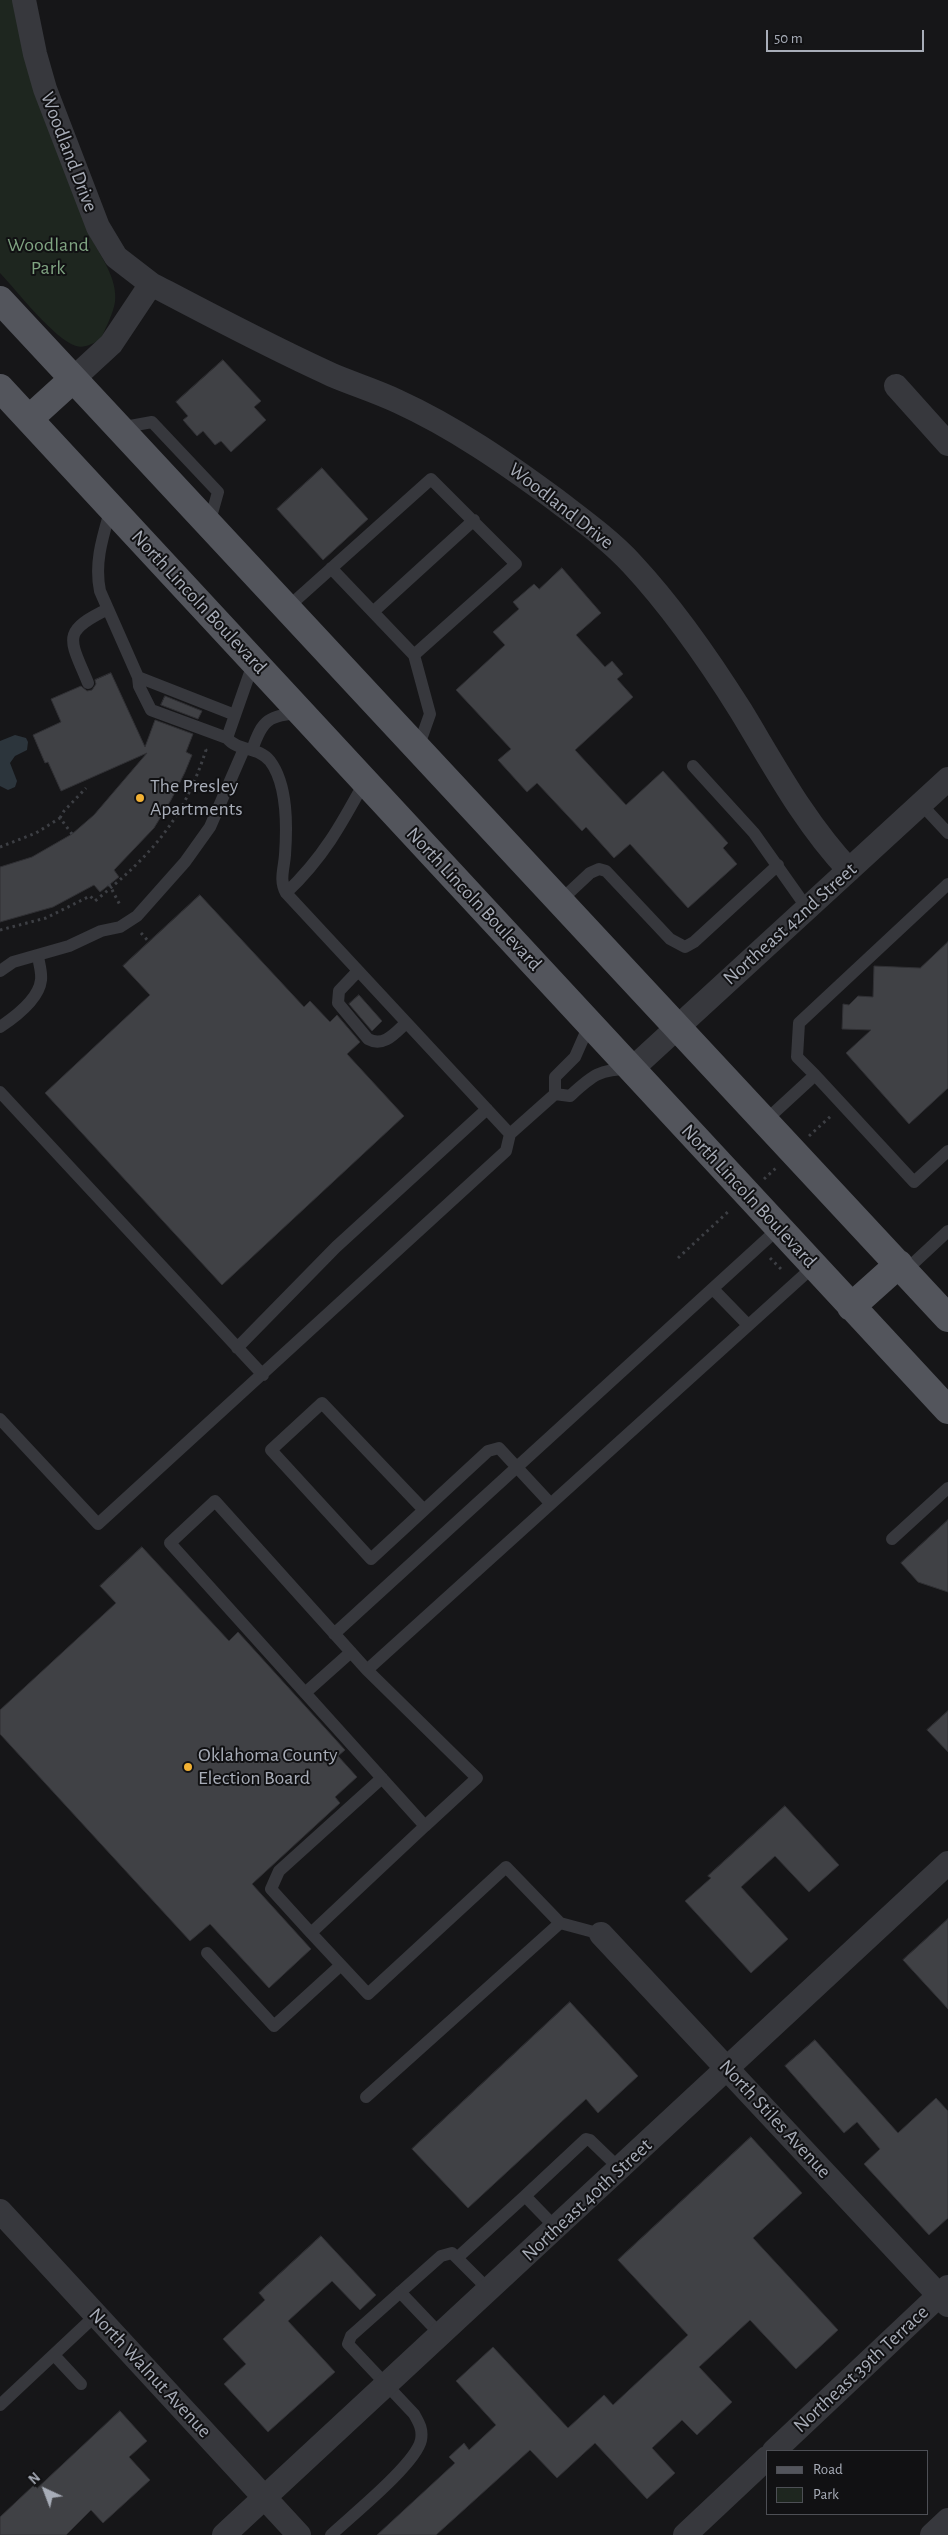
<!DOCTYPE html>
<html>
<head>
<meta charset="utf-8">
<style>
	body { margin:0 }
	#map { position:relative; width:948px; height:2535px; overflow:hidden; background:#161618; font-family:"Alegreya Sans",sans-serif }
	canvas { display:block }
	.legend { position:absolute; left:766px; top:2450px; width:162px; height:65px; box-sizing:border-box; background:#111113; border:1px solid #4d4f55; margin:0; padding:6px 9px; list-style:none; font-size:15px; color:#a8adb8 }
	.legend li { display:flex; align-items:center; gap:10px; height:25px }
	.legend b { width:25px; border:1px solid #4d4f55 }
	.north { position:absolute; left:20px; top:2465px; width:50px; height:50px; -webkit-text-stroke:4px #111113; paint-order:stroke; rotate:317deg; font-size:14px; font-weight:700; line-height:20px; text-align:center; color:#a8adb8 }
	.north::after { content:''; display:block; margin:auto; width:18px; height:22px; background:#a8adb8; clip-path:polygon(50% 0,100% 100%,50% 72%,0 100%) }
	.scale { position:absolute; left:766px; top:30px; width:158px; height:22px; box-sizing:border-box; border:2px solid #a8adb8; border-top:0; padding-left:6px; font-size:15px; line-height:18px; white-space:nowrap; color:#a8adb8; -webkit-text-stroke:4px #111113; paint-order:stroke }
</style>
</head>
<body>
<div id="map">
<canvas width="948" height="2535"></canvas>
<ul class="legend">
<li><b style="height:6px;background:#53555c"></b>Road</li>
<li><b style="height:14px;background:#1e261f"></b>Park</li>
</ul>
<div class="north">N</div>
<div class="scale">50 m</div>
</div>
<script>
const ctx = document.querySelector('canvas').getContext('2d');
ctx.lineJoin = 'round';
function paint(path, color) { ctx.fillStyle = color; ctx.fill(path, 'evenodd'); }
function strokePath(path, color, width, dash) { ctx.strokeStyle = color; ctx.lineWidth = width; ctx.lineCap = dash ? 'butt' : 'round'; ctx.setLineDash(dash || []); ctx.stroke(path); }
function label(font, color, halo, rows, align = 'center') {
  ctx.font = font + ' "Alegreya Sans",sans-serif'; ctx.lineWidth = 4; ctx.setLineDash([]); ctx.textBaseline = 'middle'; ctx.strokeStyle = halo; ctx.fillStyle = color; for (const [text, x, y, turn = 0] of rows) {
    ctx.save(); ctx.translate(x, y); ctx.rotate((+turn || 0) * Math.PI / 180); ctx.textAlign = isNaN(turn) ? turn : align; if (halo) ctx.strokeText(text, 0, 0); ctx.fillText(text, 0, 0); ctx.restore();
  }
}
const green = new Path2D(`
	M 0,0 L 13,0 L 90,236 C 100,255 118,279 115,302 C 113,314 106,327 101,339 C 94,343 84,349 76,346 C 54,339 17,291 0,273 Z`);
const water = new Path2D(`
	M 15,735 L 26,738 L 28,742 L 27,750 L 15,756 L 10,763 L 17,781 L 15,787 L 8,790 L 0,786 L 0,741 Z`);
const building = new Path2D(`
	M 223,360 L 261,401 L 254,407 L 266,420 L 231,452 L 221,441 L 215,445 L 203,431 L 197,436 L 183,420 L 188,416 L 176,402 Z
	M 322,468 L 368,519 L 323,560 L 277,509 Z
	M 562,568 L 601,613 L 576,635 L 605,667 L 612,661 L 623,674 L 617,679 L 633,697 L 575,750 L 626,805 L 663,771 L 728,843 L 723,848 L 737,864 L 688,908 L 630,844 L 614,858 L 586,827 L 582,831 L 537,783 L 527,792 L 498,760 L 511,749 L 456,690 L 505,645 L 493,632 L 519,609 L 513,602 L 534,584 L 539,589 Z
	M 111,673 L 145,747 L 155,720 L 193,734 L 186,752 L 192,755 L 185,772 L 171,800 L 154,828 L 114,870 L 119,877 L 100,892 L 94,885 L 53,907 L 0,922 L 0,867 L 32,857 L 72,834 L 94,815 L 147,753 L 61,791 L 48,762 L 45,763 L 33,735 L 61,722 L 51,699 L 81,686 L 87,691 L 92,690 L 96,684 L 95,680 Z
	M 165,696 L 202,711 L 198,719 L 161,705 Z
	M 200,895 L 304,1007 L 310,1001 L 330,1022 L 337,1015 L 360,1042 L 347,1054 L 404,1116 L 222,1285 L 45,1093 L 150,995 L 123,966 Z
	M 948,942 L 948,1088 L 909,1124 L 846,1053 L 871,1030 L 842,1029 L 843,1004 L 849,1005 L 858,996 L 873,997 L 874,966 L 920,968 Z
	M 359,995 L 382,1021 L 372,1031 L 349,1004 Z
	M 948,1520 L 948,1592 L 918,1582 L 901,1563 Z
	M 142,1547 L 229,1641 L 238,1632 L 345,1750 L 338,1756 L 357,1777 L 335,1797 L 340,1803 L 252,1884 L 311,1949 L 269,1988 L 210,1924 L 190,1941 L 0,1734 L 0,1710 L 116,1603 L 100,1586 Z
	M 948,1711 L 948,1752 L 927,1730 Z
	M 785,1806 L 839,1865 L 809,1892 L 775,1856 L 741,1887 L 788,1939 L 751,1973 L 685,1901 L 711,1878 L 708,1876 Z
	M 948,1919 L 948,2009 L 903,1960 Z
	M 570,2002 L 638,2076 L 598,2113 L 586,2099 L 468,2208 L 412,2149 Z
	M 815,2040 L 898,2133 L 936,2098 L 948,2111 L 948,2218 L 929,2235 L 864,2164 L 880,2149 L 857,2122 L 844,2133 L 785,2066 Z
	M 751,2137 L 802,2193 L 753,2238 L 838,2330 L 796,2369 L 750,2320 L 699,2367 L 732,2402 L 697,2435 L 682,2420 L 652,2448 L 675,2473 L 647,2499 L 595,2443 L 557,2478 L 530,2450 L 436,2535 L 377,2535 L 455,2463 L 449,2457 L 464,2443 L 469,2450 L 496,2425 L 456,2381 L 493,2347 L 568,2428 L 604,2395 L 613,2405 L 688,2335 L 618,2260 Z
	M 321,2236 L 376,2295 L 360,2310 L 332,2281 L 288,2321 L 335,2372 L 268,2432 L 224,2384 L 246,2364 L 223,2339 L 265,2300 L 259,2293 Z
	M 120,2411 L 147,2441 L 129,2457 L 150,2480 L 103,2523 L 91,2510 L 66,2535 L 0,2535 L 0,2517 L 34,2485 L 37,2488 Z`);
const path = new Path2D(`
	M 60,818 L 64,811 L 86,788
	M 0,847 L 36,833 L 60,818 L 72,834
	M 109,884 L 121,907
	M 0,930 L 46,918 L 90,896 L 95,901 C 151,855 183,821 206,750 L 204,749
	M 141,933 L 149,942
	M 809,1136 L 832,1115
	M 764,1179 L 776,1168
	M 678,1258 L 730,1210
	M 770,1258 L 781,1269`);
const service = new Path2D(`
	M 119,428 L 152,422 L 218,492 L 209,524
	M 111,508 C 103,536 94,562 100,591 L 138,677 L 235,715
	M 331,568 L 414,655
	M 287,608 L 431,479 L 516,564 L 414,655 L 430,714 L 418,748
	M 373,612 L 474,520
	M 138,677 L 139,686 L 151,710 L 227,738 C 238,752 258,746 270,761 C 288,785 287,827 285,855 C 284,869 279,880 286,893 L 510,1134
	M 88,683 C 70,639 60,632 108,609
	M 227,738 L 254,661
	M 252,750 C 263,718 268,717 301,712
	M 693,766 L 754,833 L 807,908
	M 921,804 L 948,833
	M 286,893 C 323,858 341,825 365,781
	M 560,901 L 590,873 L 599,869 L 606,871 L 670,939 L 685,947 L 694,942 L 778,865
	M 0,971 L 13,962 L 69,946 L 101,931 L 120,927 L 137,916 L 185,862 L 210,827 L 244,749
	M 358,971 L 339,991 L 338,1003 L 368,1039 C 384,1048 396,1032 406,1023
	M 0,1027 C 15,1017 39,999 41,980 C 42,972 39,964 38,956
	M 815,1075 L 914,1182 L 948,1151
	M 0,1092 L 263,1375
	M 555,1094 L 570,1096 C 592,1076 599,1069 630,1069
	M 765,1121 L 815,1075 L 797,1057 L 799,1023 L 948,884
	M 905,1271 L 948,1231
	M 713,1289 L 748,1325
	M 237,1348 L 336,1247 L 487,1109
	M 0,1419 L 98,1524 L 506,1151 L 510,1134 L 555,1094 L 555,1077 L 575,1057 L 590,1023
	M 215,1501 L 367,1670 L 477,1778 L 425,1826 L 170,1543 Z
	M 424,1510 L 322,1403 L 271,1450 L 371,1559 L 488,1451 L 499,1448 L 550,1503
	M 892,1539 L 948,1488
	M 334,1634 L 779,1228
	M 367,1670 L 814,1266
	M 305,1693 L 351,1652
	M 382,1778 L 279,1871 L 271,1889 L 311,1933 L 425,1826
	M 560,1923 L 601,1934
	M 311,1933 L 368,1994 L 506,1867 L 560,1923 L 366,2097
	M 207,1953 L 274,2026 L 341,1965
	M 525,2196 L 586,2139 L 590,2140 L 620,2169
	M 457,2258 L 525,2196 L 556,2228
	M 400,2292 L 441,2335
	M 54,2355 L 81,2384
	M 0,2405 L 96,2315
	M 331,2535 C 351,2516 416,2464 421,2440 C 423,2429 419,2423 414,2414 L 348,2344 L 351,2336 L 441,2256 L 452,2253 L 489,2290`);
const minor = new Path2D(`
	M 24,0 L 35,54 L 45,89 L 98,227 L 116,257 L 151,284 L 111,344 L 73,379
	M 151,284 C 210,315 270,347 332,375 C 353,384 376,391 397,401 C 454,427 506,463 556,500 C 582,520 610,540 632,564 C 673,608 709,660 741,711 C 775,767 804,822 849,870
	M 896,386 L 948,444
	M 632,1069 L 948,779
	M 601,1934 L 948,2305
	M 0,2211 L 299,2535
	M 774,2451 L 948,2287
	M 224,2535 L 948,1863
	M 685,2535 L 767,2458
	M 932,2535 L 948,2520`);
const primary = new Path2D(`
	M 0,300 L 948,1318
	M 0,388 L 948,1410
	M 29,419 L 73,379
	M 851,1307 L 899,1264`);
const markers = [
	[140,798,5,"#f2b134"],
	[188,1767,5,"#f2b134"]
];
const streetNames = [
	["Woodland Drive",69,152,69],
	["Woodland Drive",561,506,38],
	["North Lincoln Boulevard",199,602,47],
	["North Lincoln Boulevard",474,899,47],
	["Northeast 42nd Street",790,924,-42],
	["North Lincoln Boulevard",749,1196,47],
	["North Stiles Avenue",775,2119,47],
	["Northeast 40th Street",587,2200,-43],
	["Northeast 39th Terrace",861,2369,-43],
	["North Walnut Avenue",150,2373,47]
];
const parkNames = [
	["Woodland",48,245],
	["Park",48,268]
];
const poiNames = [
	["The Presley",150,786],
	["Apartments",150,809],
	["Oklahoma County",198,1755],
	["Election Board",198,1778]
];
paint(green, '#1e261f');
paint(water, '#2c353c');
paint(building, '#404145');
strokePath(building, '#303034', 1);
strokePath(path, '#3d3f44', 3, [2.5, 4]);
strokePath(service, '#37383d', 12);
strokePath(minor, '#37383d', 24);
strokePath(primary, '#53555c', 28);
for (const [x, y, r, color] of markers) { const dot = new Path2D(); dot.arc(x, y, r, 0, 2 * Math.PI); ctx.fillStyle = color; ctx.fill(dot); strokePath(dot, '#111113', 2); }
label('20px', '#a8adb8', '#111113', streetNames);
label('20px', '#7fa381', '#111113', parkNames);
label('20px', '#a8adb8', '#111113', poiNames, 'left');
</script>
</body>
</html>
